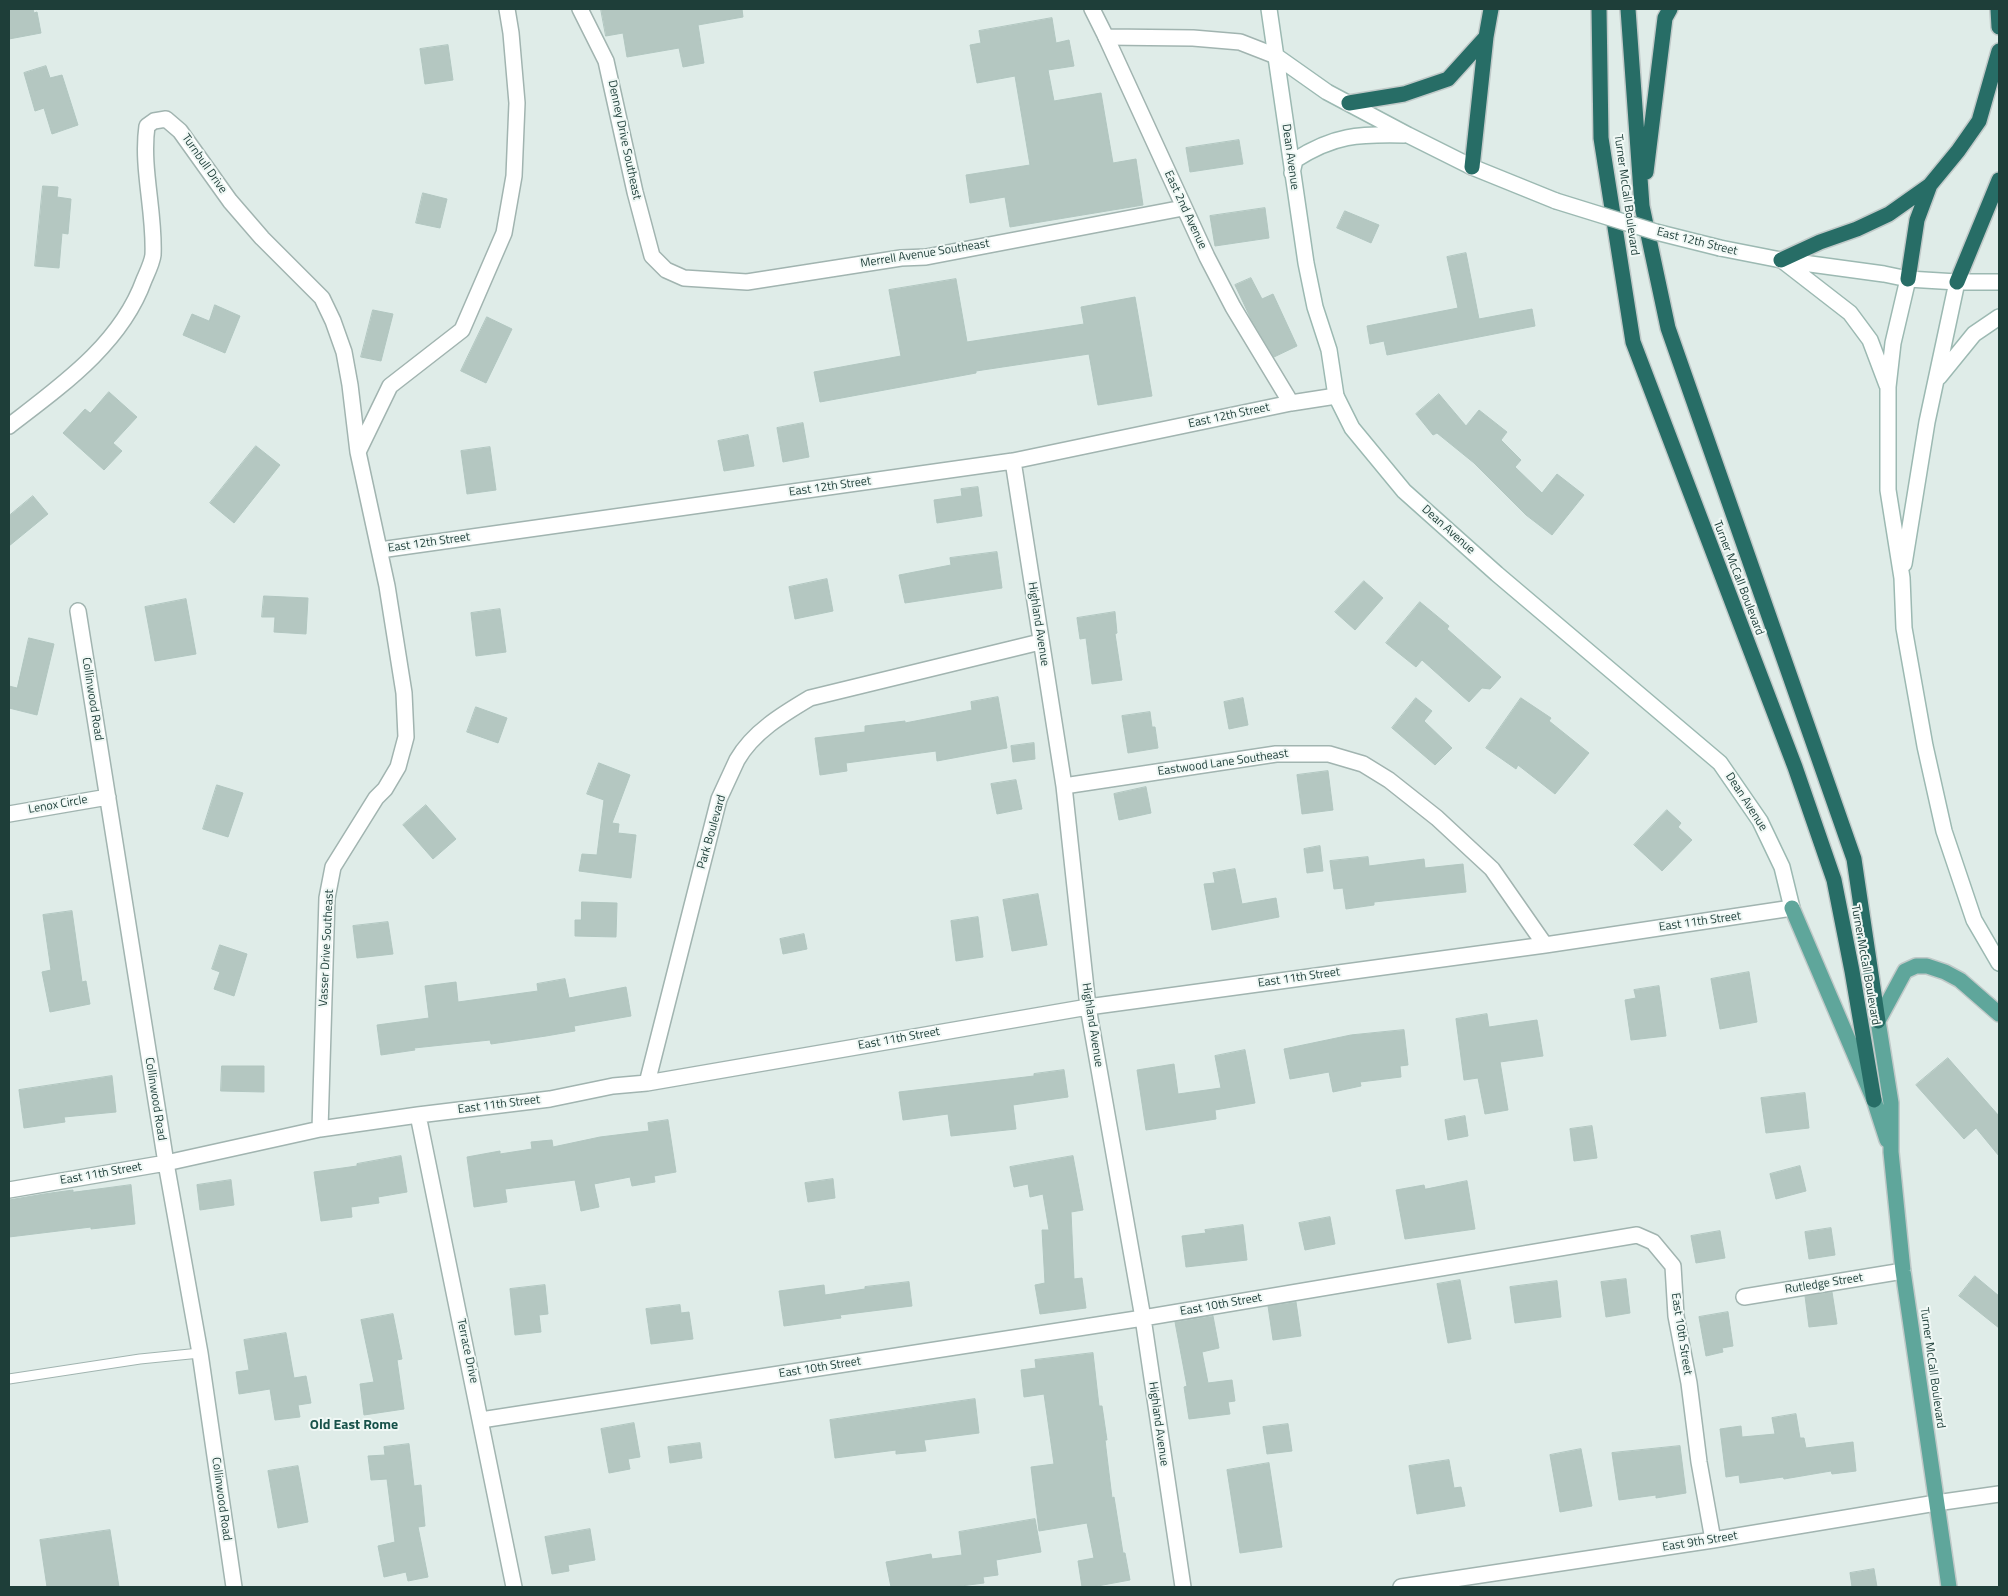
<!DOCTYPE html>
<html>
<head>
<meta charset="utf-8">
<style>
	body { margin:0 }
	#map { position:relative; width:2008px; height:1596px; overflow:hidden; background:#dfece8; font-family:"Titillium Web",sans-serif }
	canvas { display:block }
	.frame { position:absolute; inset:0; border:10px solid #1e3e39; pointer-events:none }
</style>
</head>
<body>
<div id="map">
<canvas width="2008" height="1596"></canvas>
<div class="frame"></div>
</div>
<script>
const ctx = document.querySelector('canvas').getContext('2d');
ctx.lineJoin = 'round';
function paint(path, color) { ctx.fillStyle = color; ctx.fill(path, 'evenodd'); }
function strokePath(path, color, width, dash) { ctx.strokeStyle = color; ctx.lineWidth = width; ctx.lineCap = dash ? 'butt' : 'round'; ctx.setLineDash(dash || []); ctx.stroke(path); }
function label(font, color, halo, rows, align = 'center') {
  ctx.font = font + ' "Titillium Web",sans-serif'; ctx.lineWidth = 4; ctx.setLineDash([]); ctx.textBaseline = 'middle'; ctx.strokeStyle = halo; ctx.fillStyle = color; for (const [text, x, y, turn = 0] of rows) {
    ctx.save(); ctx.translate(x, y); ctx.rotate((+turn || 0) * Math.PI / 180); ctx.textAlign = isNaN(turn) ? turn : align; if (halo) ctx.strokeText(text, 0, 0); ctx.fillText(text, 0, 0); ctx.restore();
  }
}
const building = new Path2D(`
	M 9,9 L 33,9 L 34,13 L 37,12 L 41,33 L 9,39 Z
	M 601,9 L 742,9 L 743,17 L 698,25 L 704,63 L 683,67 L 679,48 L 627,57 L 623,33 L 606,36 Z
	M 1052,18 L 1056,43 L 1069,40 L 1074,66 L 1048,70 L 1054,101 L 1101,93 L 1113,163 L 1136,159 L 1143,205 L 1010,227 L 1005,197 L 970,203 L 966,175 L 1030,165 L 1015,76 L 977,83 L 970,45 L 981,43 L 979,31 Z
	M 448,45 L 453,80 L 425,84 L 420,49 Z
	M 46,66 L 50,78 L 62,75 L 78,125 L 52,134 L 44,108 L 35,111 L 24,73 Z
	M 1239,140 L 1243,164 L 1190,172 L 1186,148 Z
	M 43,186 L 58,187 L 57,197 L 71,199 L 68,234 L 62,233 L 59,268 L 35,266 Z
	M 423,193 L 447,199 L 440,228 L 416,223 Z
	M 1265,208 L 1269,238 L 1215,246 L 1210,216 Z
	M 1345,211 L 1379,225 L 1371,243 L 1337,228 Z
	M 1466,253 L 1479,319 L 1532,309 L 1535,326 L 1387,355 L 1384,341 L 1370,344 L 1367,326 L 1458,308 L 1447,257 Z
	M 1251,278 L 1262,299 L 1273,294 L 1297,346 L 1274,357 L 1251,319 L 1235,285 Z
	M 956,279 L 967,342 L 1084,324 L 1081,307 L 1135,297 L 1152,396 L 1098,405 L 1089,354 L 976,371 L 976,373 L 820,402 L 814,372 L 901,356 L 889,290 Z
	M 215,305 L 240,316 L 225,353 L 183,335 L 192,314 L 209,321 Z
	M 373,310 L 393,314 L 381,361 L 361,357 Z
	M 487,317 L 512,329 L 486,383 L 461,371 Z
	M 109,392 L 137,417 L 113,443 L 122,451 L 104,470 L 63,433 L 85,409 L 90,413 Z
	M 1439,394 L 1466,426 L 1479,410 L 1507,432 L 1501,440 L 1521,460 L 1515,467 L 1542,493 L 1557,474 L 1584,495 L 1552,535 L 1526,515 L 1474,463 L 1437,433 L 1433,435 L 1416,414 Z
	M 803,423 L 809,457 L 783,462 L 777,428 Z
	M 748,435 L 754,466 L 724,471 L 718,441 Z
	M 256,446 L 280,465 L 234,523 L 210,503 Z
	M 490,447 L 496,490 L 467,494 L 461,451 Z
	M 978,487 L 982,516 L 937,523 L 934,500 L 962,496 L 961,489 Z
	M 33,496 L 48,514 L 9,546 L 9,516 Z
	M 997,552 L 1002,588 L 905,603 L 899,575 L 951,565 L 950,558 Z
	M 827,579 L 833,611 L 795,619 L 789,587 Z
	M 1364,581 L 1383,598 L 1355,630 L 1335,612 Z
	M 264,596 L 308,598 L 306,634 L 274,632 L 275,617 L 262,617 Z
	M 186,599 L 196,654 L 155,661 L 145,607 Z
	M 1420,602 L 1449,626 L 1447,629 L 1501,677 L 1490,689 L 1482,688 L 1469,702 L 1422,660 L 1416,667 L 1386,643 Z
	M 500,609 L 506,652 L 476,656 L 471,613 Z
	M 1115,612 L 1117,633 L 1115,634 L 1122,680 L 1092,684 L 1086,638 L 1080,639 L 1077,618 Z
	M 29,638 L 54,644 L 37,715 L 9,708 L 9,686 L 17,688 Z
	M 998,697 L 1007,748 L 937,761 L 936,751 L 846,763 L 847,771 L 820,775 L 815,738 L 865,732 L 865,726 L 905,721 L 905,723 L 972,710 L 971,702 Z
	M 1243,698 L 1248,725 L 1229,729 L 1224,702 Z
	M 1416,698 L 1432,711 L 1424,721 L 1452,748 L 1435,765 L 1392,728 Z
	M 1521,698 L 1551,718 L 1549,721 L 1589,753 L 1555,794 L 1518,765 L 1516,769 L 1486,748 Z
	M 476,707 L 507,718 L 498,743 L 467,732 Z
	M 1150,712 L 1152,727 L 1155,727 L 1158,748 L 1128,753 L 1122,716 Z
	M 1034,743 L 1035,759 L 1013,762 L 1011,746 Z
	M 599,763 L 630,775 L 612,823 L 619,824 L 618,833 L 636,835 L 631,878 L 579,871 L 582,854 L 597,855 L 604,800 L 587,794 Z
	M 1328,771 L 1333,810 L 1302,814 L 1297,775 Z
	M 1016,780 L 1022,809 L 997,814 L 991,784 Z
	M 217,785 L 243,793 L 228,837 L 203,829 Z
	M 1146,787 L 1151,813 L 1119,820 L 1114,794 Z
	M 426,805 L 456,839 L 433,859 L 403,825 Z
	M 1667,810 L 1681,823 L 1678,827 L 1692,840 L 1662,871 L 1634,845 Z
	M 1320,846 L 1323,871 L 1307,873 L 1304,849 Z
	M 1368,857 L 1369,866 L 1424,859 L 1425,868 L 1463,864 L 1466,892 L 1374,902 L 1374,905 L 1346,909 L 1343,888 L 1334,889 L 1330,861 Z
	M 1235,869 L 1242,904 L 1276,898 L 1279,917 L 1212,930 L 1204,884 L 1215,883 L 1213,873 Z
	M 1038,894 L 1047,945 L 1012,951 L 1003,900 Z
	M 582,902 L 617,903 L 616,937 L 575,936 L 575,920 L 581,920 Z
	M 72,911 L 82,982 L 86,981 L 90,1004 L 50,1012 L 42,972 L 51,970 L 43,915 Z
	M 978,917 L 983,957 L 956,961 L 951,921 Z
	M 388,922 L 393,954 L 357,958 L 353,926 Z
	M 804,934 L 807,949 L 783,954 L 780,939 Z
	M 220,945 L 247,954 L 234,996 L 214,989 L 220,972 L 212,969 Z
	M 1749,972 L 1757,1022 L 1720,1029 L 1711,979 Z
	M 565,979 L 569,998 L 626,987 L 631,1016 L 574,1026 L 575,1031 L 546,1036 L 491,1044 L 490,1040 L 414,1048 L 415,1050 L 381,1055 L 377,1025 L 429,1018 L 425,986 L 456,982 L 458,1002 L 538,991 L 537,984 Z
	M 1659,986 L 1666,1036 L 1631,1040 L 1625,1000 L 1636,998 L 1634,990 Z
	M 1487,1014 L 1489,1027 L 1537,1020 L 1543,1056 L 1500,1062 L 1508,1110 L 1485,1114 L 1478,1078 L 1464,1080 L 1456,1019 Z
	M 1404,1030 L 1408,1065 L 1400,1066 L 1401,1077 L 1360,1082 L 1361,1086 L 1333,1092 L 1329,1072 L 1290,1079 L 1284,1049 L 1351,1035 Z
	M 1245,1050 L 1255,1103 L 1215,1110 L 1216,1119 L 1146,1130 L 1137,1070 L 1174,1064 L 1178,1094 L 1221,1088 L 1215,1056 Z
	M 1948,1058 L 1999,1116 L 1999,1156 L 1976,1128 L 1964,1139 L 1916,1085 Z
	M 222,1066 L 264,1066 L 264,1092 L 221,1091 Z
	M 1064,1070 L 1068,1097 L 1013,1105 L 1016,1129 L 951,1136 L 948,1114 L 903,1120 L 899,1092 L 1034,1076 L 1034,1074 Z
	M 112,1076 L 116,1112 L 64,1117 L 65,1122 L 24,1128 L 19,1090 Z
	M 1805,1093 L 1809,1128 L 1766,1133 L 1761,1098 Z
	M 1465,1116 L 1468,1136 L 1448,1140 L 1445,1120 Z
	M 668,1120 L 676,1172 L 654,1176 L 655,1182 L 632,1186 L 630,1177 L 594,1184 L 599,1207 L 581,1211 L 575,1180 L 505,1189 L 507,1202 L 474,1207 L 467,1157 L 500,1151 L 500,1154 L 532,1149 L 531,1142 L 552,1140 L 553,1147 L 600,1137 L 649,1131 L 648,1123 Z
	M 1592,1126 L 1597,1158 L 1574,1161 L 1570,1129 Z
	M 401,1156 L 407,1192 L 378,1197 L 379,1203 L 351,1207 L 352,1217 L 321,1221 L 314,1172 L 357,1166 L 357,1164 Z
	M 1073,1156 L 1083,1210 L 1071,1212 L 1074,1279 L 1082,1278 L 1086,1308 L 1040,1314 L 1035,1285 L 1045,1283 L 1042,1230 L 1049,1230 L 1043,1194 L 1030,1197 L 1028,1184 L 1014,1187 L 1010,1167 Z
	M 1800,1166 L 1806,1191 L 1776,1199 L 1770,1174 Z
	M 833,1179 L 835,1198 L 808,1202 L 805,1183 Z
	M 231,1180 L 234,1205 L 200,1210 L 197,1185 Z
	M 1467,1181 L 1475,1229 L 1405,1239 L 1396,1190 L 1424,1185 L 1425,1189 Z
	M 131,1185 L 135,1224 L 91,1229 L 91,1227 L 9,1237 L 9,1200 L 44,1194 L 73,1190 L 73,1192 Z
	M 1330,1217 L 1335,1244 L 1305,1250 L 1299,1223 Z
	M 1243,1225 L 1247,1260 L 1186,1267 L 1182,1236 L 1206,1233 L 1205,1230 Z
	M 1831,1228 L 1835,1255 L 1809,1259 L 1805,1232 Z
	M 1720,1231 L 1725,1258 L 1696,1263 L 1691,1236 Z
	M 1975,1276 L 1999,1296 L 1999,1328 L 1959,1296 Z
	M 1626,1279 L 1630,1313 L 1606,1317 L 1601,1282 Z
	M 1460,1280 L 1471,1339 L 1448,1343 L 1437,1284 Z
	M 1557,1281 L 1561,1317 L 1515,1323 L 1510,1287 Z
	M 909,1282 L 912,1306 L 840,1315 L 841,1318 L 784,1326 L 779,1291 L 824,1285 L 825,1295 L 865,1289 L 865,1287 Z
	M 545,1285 L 548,1314 L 539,1315 L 541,1332 L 515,1335 L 510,1289 Z
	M 1832,1292 L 1837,1324 L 1809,1327 L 1805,1296 Z
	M 1296,1302 L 1301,1336 L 1273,1340 L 1268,1306 Z
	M 680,1305 L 681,1313 L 689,1312 L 693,1339 L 651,1344 L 646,1309 Z
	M 1728,1312 L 1733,1346 L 1722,1348 L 1723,1352 L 1706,1356 L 1699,1317 Z
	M 393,1314 L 402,1359 L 397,1360 L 404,1409 L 364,1415 L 360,1384 L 374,1382 L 361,1320 Z
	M 1213,1316 L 1219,1348 L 1202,1352 L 1208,1383 L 1232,1380 L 1235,1401 L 1228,1402 L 1230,1414 L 1189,1419 L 1184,1387 L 1187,1386 L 1175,1322 Z
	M 286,1333 L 294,1378 L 306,1376 L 311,1403 L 298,1405 L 300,1417 L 275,1420 L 270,1389 L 239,1394 L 236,1372 L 249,1370 L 244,1340 Z
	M 1093,1353 L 1099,1406 L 1102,1406 L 1107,1440 L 1105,1440 L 1112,1498 L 1114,1497 L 1123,1553 L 1125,1553 L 1130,1580 L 1092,1587 L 1082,1587 L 1078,1561 L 1094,1558 L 1087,1523 L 1039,1531 L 1031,1467 L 1054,1464 L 1044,1394 L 1024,1397 L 1021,1370 L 1036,1368 L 1035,1360 Z
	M 975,1399 L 979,1433 L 924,1440 L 926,1451 L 896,1454 L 896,1450 L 835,1458 L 830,1420 Z
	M 1796,1414 L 1800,1438 L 1804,1438 L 1806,1448 L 1853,1442 L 1856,1471 L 1832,1474 L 1831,1471 L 1784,1479 L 1783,1477 L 1740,1483 L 1739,1475 L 1726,1477 L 1720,1429 L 1741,1426 L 1742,1437 L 1775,1434 L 1772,1418 Z
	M 634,1423 L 640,1457 L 628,1459 L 630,1469 L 609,1473 L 601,1429 Z
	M 1288,1424 L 1292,1451 L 1267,1454 L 1263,1427 Z
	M 700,1443 L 702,1458 L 670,1463 L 668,1447 Z
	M 409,1444 L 414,1486 L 421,1485 L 425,1526 L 418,1527 L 428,1577 L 408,1581 L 406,1572 L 384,1577 L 378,1546 L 395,1542 L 387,1479 L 371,1480 L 368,1456 L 385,1455 L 384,1447 Z
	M 1680,1446 L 1686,1493 L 1656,1498 L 1656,1495 L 1619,1500 L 1612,1453 Z
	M 1581,1449 L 1592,1506 L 1560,1512 L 1550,1455 Z
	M 1449,1460 L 1454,1488 L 1461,1487 L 1465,1506 L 1417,1514 L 1409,1466 Z
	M 1269,1463 L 1282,1547 L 1240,1553 L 1227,1470 Z
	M 298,1466 L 308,1522 L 278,1528 L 268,1471 Z
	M 1035,1519 L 1041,1552 L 996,1560 L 998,1575 L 983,1577 L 984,1583 L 953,1587 L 891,1587 L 886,1562 L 931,1554 L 932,1559 L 962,1555 L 959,1532 Z
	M 590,1529 L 595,1560 L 568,1565 L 569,1571 L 552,1574 L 545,1537 Z
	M 110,1530 L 119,1587 L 47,1587 L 40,1540 Z
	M 1874,1569 L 1877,1587 L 1852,1587 L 1850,1573 Z`);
const service = new Path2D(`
	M 9,1379 L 140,1359 L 200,1353`);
const minor = new Path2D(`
	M 580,9 L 606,61 L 635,192 L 652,256 L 666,270 L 684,278 L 747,282 L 901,258 L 926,257 L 1183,208
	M 1106,37 L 1207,257 L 1233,307 L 1291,403
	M 9,426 C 61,386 121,344 144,280 C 147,273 152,263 153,255 C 155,212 141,168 147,126 L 154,121 L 166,119 L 180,131 L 230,201 L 262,238 L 322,298 L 333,321 L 344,352 L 350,385 L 358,452 L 387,586 L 404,693 L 406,737 L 398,767 L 385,789 L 376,798 L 333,867 L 327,898 L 320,1129
	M 358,452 L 390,386 L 462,330 L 504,233 L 514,176 L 517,103 L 511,33 L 507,9
	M 1013,461 L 1064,786 L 1088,1007 L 1143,1318 L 1183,1587
	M 380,550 L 1013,461 L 1291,403 L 1336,396
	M 78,611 L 166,1163 L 200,1353 L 234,1587
	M 1064,786 L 1276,754 L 1329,754 L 1363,764 L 1389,780 L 1437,818 L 1492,869 L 1545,945
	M 9,814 L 108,797
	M 647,1083 L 719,799 C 725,786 731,773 737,760 C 753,732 783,714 810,698 L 1040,642
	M 418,1115 L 514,1587
	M 9,1190 L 166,1163 L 320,1129 L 418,1115 L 550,1099 L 613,1086 L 647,1083 L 1088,1007 L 1545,945 L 1792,908
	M 1744,1297 L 1903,1271
	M 481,1420 L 1143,1318 L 1637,1235 L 1653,1242 L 1673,1266 L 1676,1316 L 1689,1383 L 1699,1462 L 1713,1540
	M 1401,1587 L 1713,1540 L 1936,1503`);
const tertiary = new Path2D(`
	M 1092,9 L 1106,37 L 1193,38 L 1240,42 L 1276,56
	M 1936,1503 L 1999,1494`);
const secondary = new Path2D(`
	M 1269,9 L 1306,263 L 1315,307 L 1329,350 L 1336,396 L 1352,428 L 1404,491 L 1497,574 L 1720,763 L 1760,821 L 1782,867 L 1792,908
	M 1276,56 L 1327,92 L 1408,135 L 1472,167 L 1556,201
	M 1292,173 L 1295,160 C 1334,135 1358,134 1404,135
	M 1720,248 L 1781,260 L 1884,274 L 1908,279 L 1957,282 L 1999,282
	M 1783,261 L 1850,313 L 1870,340 L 1887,385
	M 1908,279 L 1893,343 L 1888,387 L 1888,490 L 1902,578 L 1904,628 L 1925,746 L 1944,831 L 1974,920 L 1999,963
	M 1939,377 L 1974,334 L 1999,317
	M 1904,564 L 1927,422 L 1957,282`);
const primary = new Path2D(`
	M 1792,908 L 1874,1100 L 1887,1140
	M 1949,1587 L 1903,1271 L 1891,1152 L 1891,1103 L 1878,1021 L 1905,971 L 1916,966 L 1927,966 L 1945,972 L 1960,980 L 1999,1014`);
const motorway = new Path2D(`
	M 1599,9 L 1601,138 L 1633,342 L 1795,767 L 1834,880 L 1852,971 L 1874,1100
	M 1628,9 L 1642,206 L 1668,328 L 1854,859 L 1878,1021
	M 1998,9 L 1999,27
	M 1349,103 L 1404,94 L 1448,79 L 1486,37
	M 1472,167 L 1486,37 L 1491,9
	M 1646,172 L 1665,18 L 1670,9
	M 1781,260 L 1820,242 L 1857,229 L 1889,214 L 1930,185 L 1958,151 L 1979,121 L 1999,51
	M 1908,279 L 1917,220 L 1930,185
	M 1957,282 L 1999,180`);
const secondaryBridge = new Path2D(`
	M 1556,201 L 1656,232 L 1720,248`);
const streetNames = [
	["Denney Drive Southeast",624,140,78],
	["Dean Avenue",1290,157,82],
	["Turnbull Drive",204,164,55],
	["Turner McCall Boulevard",1626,195,82],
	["East 2nd Avenue",1185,210,65],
	["East 12th Street",1697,242,14],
	["Merrell Avenue Southeast",925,254,-9],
	["East 12th Street",1229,416,-12],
	["East 12th Street",830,487,-8],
	["Dean Avenue",1448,530,42],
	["East 12th Street",429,543,-8],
	["Turner McCall Boulevard",1738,578,69],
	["Highland Avenue",1038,624,81],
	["Collinwood Road",92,699,81],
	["Eastwood Lane Southeast",1223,763,-8],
	["Dean Avenue",1746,802,57],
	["Lenox Circle",58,805,-10],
	["Park Boulevard",712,832,-74],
	["East 11th Street",1700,922,-8],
	["Vasser Drive Southeast",327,948,-87],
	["Turner McCall Boulevard",1865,965,80],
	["East 11th Street",1299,978,-8],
	["Highland Avenue",1092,1025,81],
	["East 11th Street",899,1039,-10],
	["Collinwood Road",155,1099,81],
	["East 11th Street",499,1105,-7],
	["East 11th Street",101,1174,-10],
	["Rutledge Street",1824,1284,-9],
	["East 10th Street",1221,1305,-10],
	["East 10th Street",1681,1334,81],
	["Terrace Drive",467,1351,78],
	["East 10th Street",820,1368,-9],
	["Turner McCall Boulevard",1932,1368,82],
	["Highland Avenue",1158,1424,82],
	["Collinwood Road",221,1499,82],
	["East 9th Street",1700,1542,-9]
];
const neighbourhoodNames = [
	["Old East Rome",354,1426]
];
paint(building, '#b4c7c1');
strokePath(building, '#b1c6c0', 1);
strokePath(service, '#a1b4b0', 11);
strokePath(minor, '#a1b4b0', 18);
strokePath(tertiary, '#a1b4b0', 18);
strokePath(secondary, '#9cb9b2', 18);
strokePath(primary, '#c0c9c8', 18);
strokePath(motorway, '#c0c9c8', 18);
strokePath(service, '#fff', 9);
strokePath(minor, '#fff', 15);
strokePath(tertiary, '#fff', 15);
strokePath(secondary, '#fff', 15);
strokePath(primary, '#5fa69b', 15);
strokePath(motorway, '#276d66', 15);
strokePath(secondaryBridge, '#9cb9b2', 18, []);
strokePath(secondaryBridge, '#fff', 15);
label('12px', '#1e3e39', '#f0f8f5', streetNames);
label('bold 14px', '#18524a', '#f0f8f5', neighbourhoodNames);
</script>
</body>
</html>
